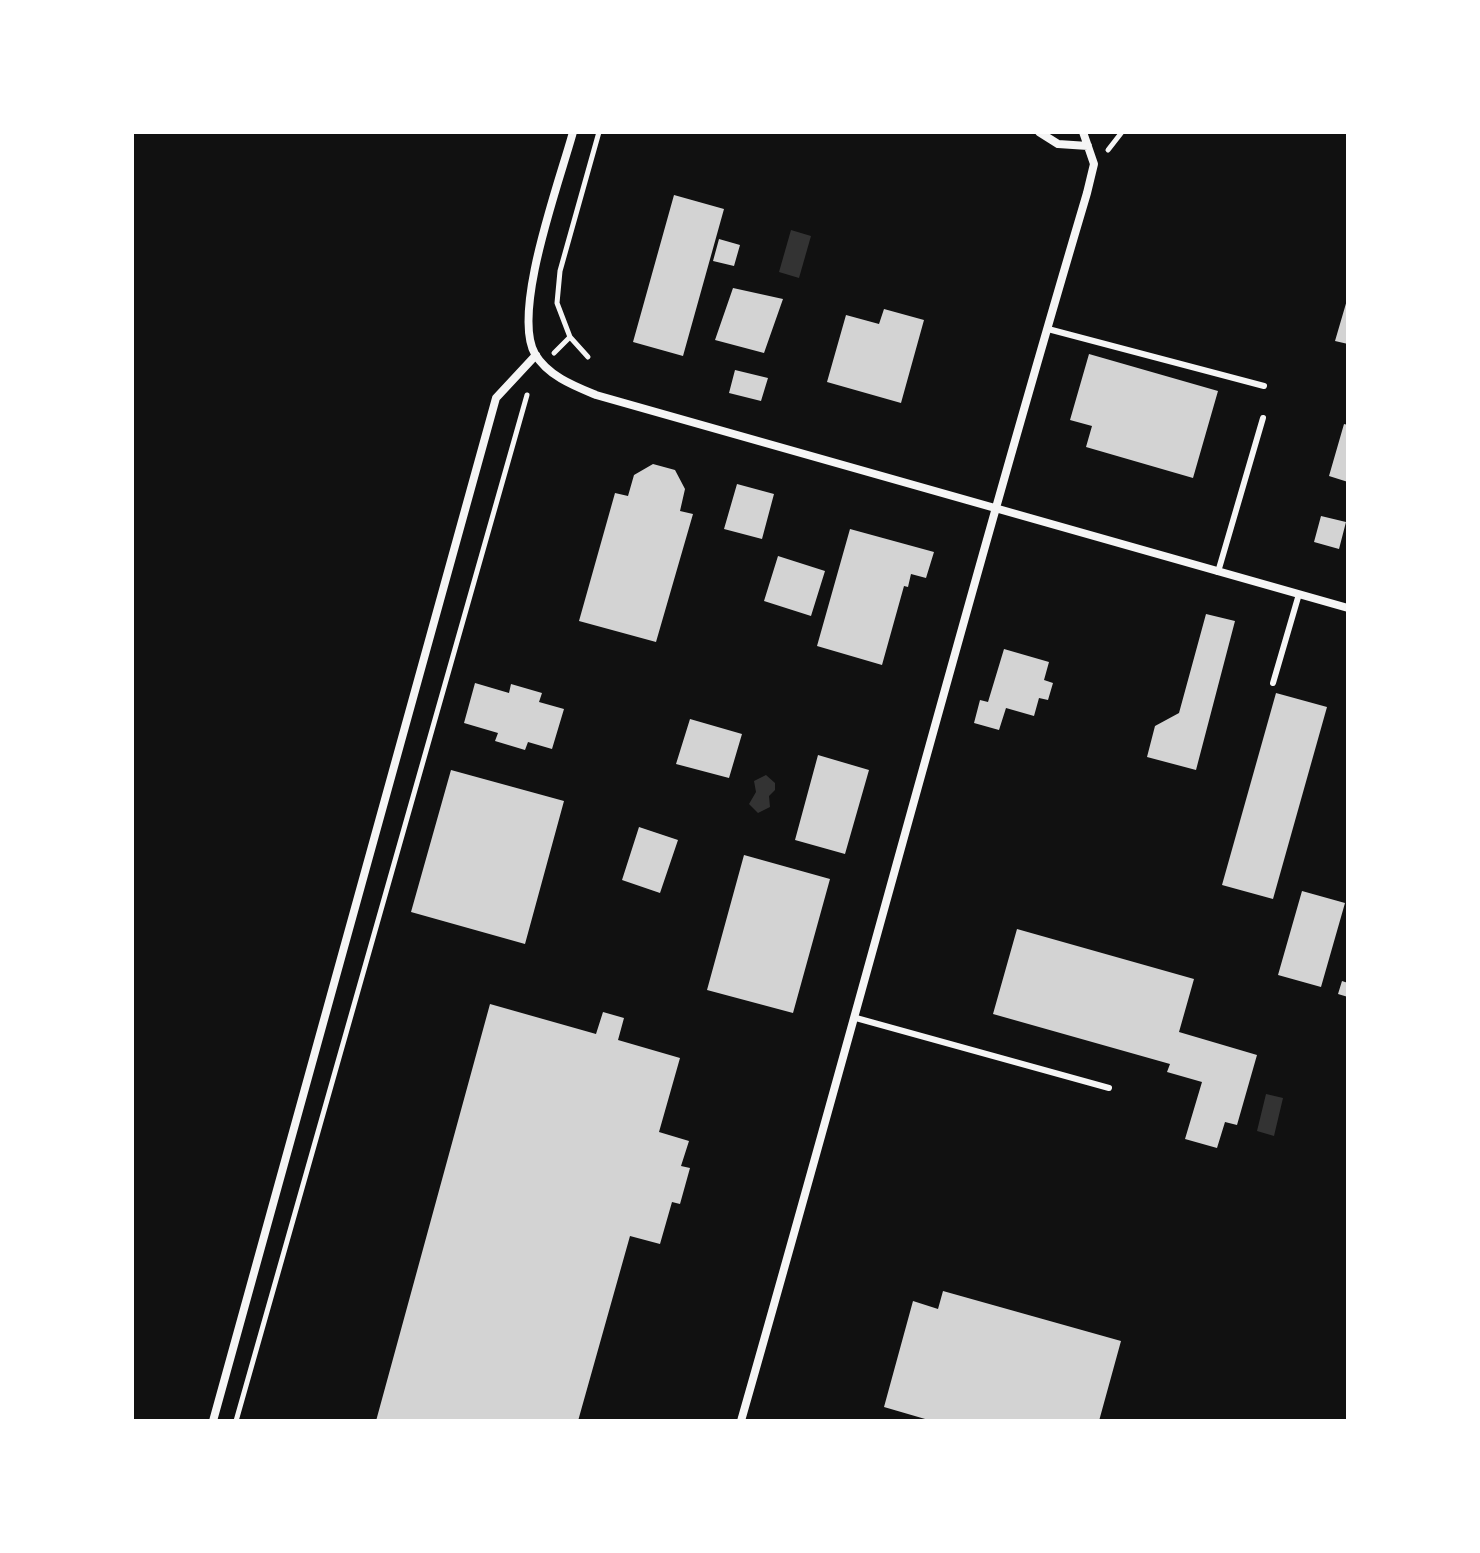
<!DOCTYPE html>
<html>
<head>
<meta charset="utf-8">
<style>
	body { margin:0 }
	#map { position:relative; width:1480px; height:1553px; overflow:hidden; background:#111; font-family:"Zilla Slab",serif }
	canvas { display:block }
	.frame { position:absolute; inset:0; border:134px solid #fff; pointer-events:none }
</style>
</head>
<body>
<div id="map">
<canvas width="1480" height="1553"></canvas>
<div class="frame"></div>
</div>
<script>
const ctx = document.querySelector('canvas').getContext('2d');
ctx.lineJoin = 'round';
function paint(path, color) { ctx.fillStyle = color; ctx.fill(path, 'evenodd'); }
function strokePath(path, color, width, dash) { ctx.strokeStyle = color; ctx.lineWidth = width; ctx.lineCap = dash ? 'butt' : 'round'; ctx.setLineDash(dash || []); ctx.stroke(path); }
const water = new Path2D(`
	M 791,230 L 811,236 L 799,278 L 779,272 Z
	M 766,775 L 775,783 L 775,790 L 769,796 L 770,807 L 758,813 L 749,804 L 756,792 L 754,781 Z
	M 1266,1094 L 1283,1098 L 1274,1136 L 1257,1131 Z`);
const building = new Path2D(`
	M 674,195 L 724,209 L 683,356 L 633,342 Z
	M 719,239 L 740,245 L 734,266 L 713,261 Z
	M 733,288 L 783,299 L 764,353 L 715,340 Z
	M 1347,300 L 1348,300 L 1348,344 L 1335,341 Z
	M 884,309 L 924,320 L 901,403 L 827,382 L 846,315 L 879,324 Z
	M 1089,354 L 1218,391 L 1193,478 L 1086,447 L 1092,426 L 1070,420 Z
	M 735,370 L 768,378 L 761,401 L 729,393 Z
	M 1344,424 L 1348,425 L 1348,482 L 1329,476 Z
	M 653,464 L 675,470 L 685,489 L 680,511 L 693,514 L 656,642 L 579,621 L 615,493 L 628,496 L 634,475 Z
	M 737,484 L 774,494 L 762,539 L 724,529 Z
	M 1321,516 L 1346,522 L 1339,549 L 1314,542 Z
	M 850,529 L 934,552 L 926,578 L 911,574 L 908,587 L 904,586 L 882,665 L 817,646 Z
	M 778,556 L 825,571 L 811,616 L 764,601 Z
	M 1206,614 L 1235,621 L 1196,770 L 1147,757 L 1155,726 L 1179,713 Z
	M 1004,649 L 1049,662 L 1044,680 L 1053,683 L 1048,700 L 1039,698 L 1034,716 L 1006,708 L 999,730 L 974,723 L 980,700 L 988,702 Z
	M 475,683 L 509,693 L 511,684 L 542,693 L 539,702 L 564,709 L 552,749 L 528,742 L 525,750 L 495,741 L 498,733 L 464,723 Z
	M 1276,693 L 1327,707 L 1273,899 L 1222,885 Z
	M 690,719 L 742,734 L 729,778 L 676,764 Z
	M 818,755 L 869,770 L 845,854 L 795,840 Z
	M 451,770 L 564,801 L 525,944 L 411,912 Z
	M 639,827 L 678,840 L 660,893 L 622,880 Z
	M 744,855 L 830,879 L 793,1013 L 707,990 Z
	M 1302,891 L 1345,903 L 1321,987 L 1278,975 Z
	M 1017,929 L 1194,979 L 1179,1032 L 1257,1055 L 1237,1125 L 1225,1122 L 1217,1148 L 1185,1139 L 1202,1082 L 1167,1072 L 1170,1064 L 993,1014 Z
	M 1342,981 L 1348,983 L 1348,997 L 1338,994 Z
	M 490,1004 L 596,1034 L 603,1012 L 624,1018 L 618,1040 L 680,1058 L 659,1132 L 689,1141 L 681,1166 L 690,1168 L 680,1204 L 672,1202 L 660,1244 L 630,1236 L 578,1421 L 376,1421 Z
	M 943,1291 L 1121,1341 L 1099,1421 L 932,1421 L 884,1407 L 913,1301 L 938,1309 Z`);
const path = new Path2D(`
	M 1108,150 L 1122,132
	M 570,337 L 588,357
	M 554,353 L 570,337 L 557,303 L 560,271 L 599,132
	M 236,1421 L 527,395`);
const service = new Path2D(`
	M 1048,329 L 1264,386
	M 1218,572 L 1263,418
	M 1273,683 L 1299,594
	M 856,1018 L 1109,1088`);
const minor = new Path2D(`
	M 573,132 C 560,180 511,312 535,354 C 548,376 574,386 596,395 L 1348,608
	M 1039,132 L 1058,144 L 1088,146
	M 213,1421 L 496,398 L 536,355
	M 741,1421 C 858,1012 966,601 1087,193 L 1094,164 L 1083,132`);
paint(water, '#333');
paint(building, '#d3d3d3');
strokePath(path, '#f5f5f5', 5);
strokePath(service, '#f5f5f5', 6);
strokePath(minor, '#f5f5f5', 8);
</script>
</body>
</html>
